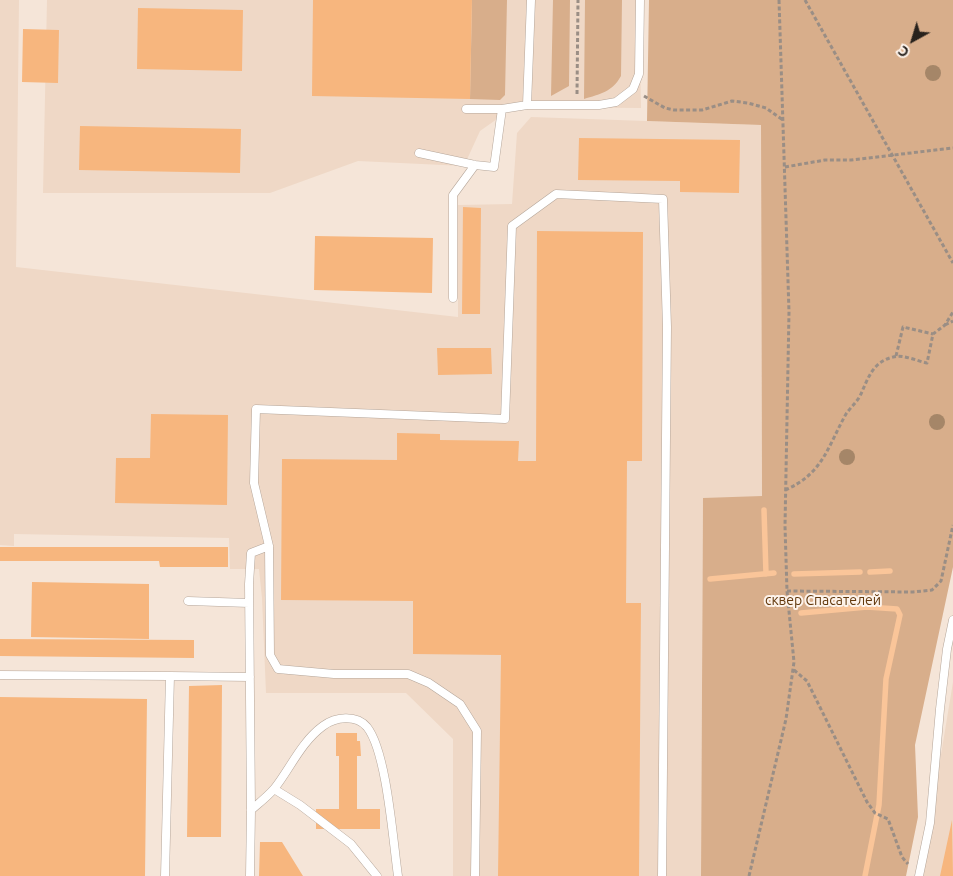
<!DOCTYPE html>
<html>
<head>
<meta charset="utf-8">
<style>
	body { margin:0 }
	#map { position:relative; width:953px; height:876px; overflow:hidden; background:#f5e5d8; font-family:Ubuntu,sans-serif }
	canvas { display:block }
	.north { position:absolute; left:888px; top:15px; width:50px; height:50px; -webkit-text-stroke:4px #fdf3eb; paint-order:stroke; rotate:219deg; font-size:14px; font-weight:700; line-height:20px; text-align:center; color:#28221d }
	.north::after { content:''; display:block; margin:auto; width:18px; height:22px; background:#28221d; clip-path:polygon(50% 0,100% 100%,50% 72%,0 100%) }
</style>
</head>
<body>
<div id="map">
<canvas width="953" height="876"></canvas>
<div class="north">С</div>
</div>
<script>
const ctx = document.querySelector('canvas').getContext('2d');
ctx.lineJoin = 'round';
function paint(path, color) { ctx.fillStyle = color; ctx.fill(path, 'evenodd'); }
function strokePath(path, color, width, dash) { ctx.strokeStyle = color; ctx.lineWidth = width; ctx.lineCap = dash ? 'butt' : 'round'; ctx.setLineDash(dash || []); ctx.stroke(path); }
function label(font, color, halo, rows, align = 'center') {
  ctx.font = font + ' Ubuntu,sans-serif'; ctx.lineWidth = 4; ctx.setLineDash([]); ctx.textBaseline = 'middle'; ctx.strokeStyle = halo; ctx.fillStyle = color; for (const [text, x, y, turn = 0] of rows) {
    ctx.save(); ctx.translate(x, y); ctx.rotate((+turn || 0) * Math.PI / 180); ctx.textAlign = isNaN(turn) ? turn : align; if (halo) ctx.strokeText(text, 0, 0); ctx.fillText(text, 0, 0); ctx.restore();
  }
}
const built = new Path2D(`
	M 0,0 L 19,0 L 16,267 L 458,317 L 458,205 L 512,204 L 517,133 L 531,117 L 761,125 L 762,497 L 703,499 L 701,876 L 453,876 L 453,739 L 406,693 L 266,693 L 262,598 L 259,569 L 230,569 L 229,538 L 14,534 L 14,546 L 0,545 Z
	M 47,0 L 639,0 L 641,108 L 514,107 L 480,131 L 464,166 L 358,161 L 270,193 L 43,193 Z
	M 953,682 L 953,876 L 921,876 Z`);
const green = new Path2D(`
	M 472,0 L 507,0 L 505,95 L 500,100 L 470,99 Z
	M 553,0 L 570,0 L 569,86 L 551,96 Z
	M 585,0 L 622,0 L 621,76 C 612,92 600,94 584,99 Z
	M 649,0 L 953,0 L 953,567 L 915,745 L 918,817 L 906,876 L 701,876 L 703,498 L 762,496 L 761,125 L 647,121 Z`);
const stream = new Path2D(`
	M 764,510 L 766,574
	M 870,572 L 890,571
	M 794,574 L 860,572
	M 710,579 L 774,573
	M 801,613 L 867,607 L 897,609 L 900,615 L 886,679 L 879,805 L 865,876`);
const building = new Path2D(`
	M 313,0 L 472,0 L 470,99 L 312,96 Z
	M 138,8 L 243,10 L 242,71 L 137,69 Z
	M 23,29 L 59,30 L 58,83 L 22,82 Z
	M 80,126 L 241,129 L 240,173 L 79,170 Z
	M 579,138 L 740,140 L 739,193 L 680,192 L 680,181 L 578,180 Z
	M 463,207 L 481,208 L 480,314 L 462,314 Z
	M 537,231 L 643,232 L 642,461 L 627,461 L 626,603 L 641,603 L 639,876 L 498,876 L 501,655 L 413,654 L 413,601 L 281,600 L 282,459 L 397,460 L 397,433 L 440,434 L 440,440 L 519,441 L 518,461 L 536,461 Z
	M 315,236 L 433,238 L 432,293 L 314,290 Z
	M 437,348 L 491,348 L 492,374 L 438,375 Z
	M 151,414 L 228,415 L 227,505 L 115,503 L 116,458 L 150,458 Z
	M 0,547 L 228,547 L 228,567 L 160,567 L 159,561 L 0,561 Z
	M 32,582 L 149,584 L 149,639 L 31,637 Z
	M 0,639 L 194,640 L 194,658 L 0,656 Z
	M 222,685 L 221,837 L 187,837 L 189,686 Z
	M 0,697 L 147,699 L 145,876 L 0,876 Z
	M 336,733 L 357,733 L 357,741 L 360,741 L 361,756 L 357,756 L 357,809 L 380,809 L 380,829 L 316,829 L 316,809 L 339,809 L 339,756 L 336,756 Z
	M 952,820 L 953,876 L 940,876 Z
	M 260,842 L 282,842 L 303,876 L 259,876 Z`);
const path = new Path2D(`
	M 805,0 L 953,263
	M 577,94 L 578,0
	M 644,96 L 665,108 L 674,110 L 702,110 L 732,101 L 748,103 L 766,108 L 783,120
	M 785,167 L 825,160 L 851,160 L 953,148
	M 945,325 L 953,321
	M 896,356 L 903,327 L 933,334
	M 785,490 C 823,474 828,446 846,414 C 850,408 856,403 860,396 C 868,379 872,362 893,357 C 903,354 917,361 927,363 L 933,334 L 945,325 L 953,312
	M 787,591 L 913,592 L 932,590 L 941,581 L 953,525
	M 794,670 L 807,681 L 867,802 L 875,813 L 888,819 L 902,857 L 908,864
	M 749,876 L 786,719 L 794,662 L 787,591 L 785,526 L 789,312 L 779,0`);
const lane = new Path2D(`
	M 527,105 L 531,0
	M 466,109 L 502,109 L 527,105 L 599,105 L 616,102 L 633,89 L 639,74 L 640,0
	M 419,153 L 475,165 L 494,167 L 502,109
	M 453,298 L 453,195 L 475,165
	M 188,601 L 249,603
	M 0,675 L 170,676 L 165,876
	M 170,676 L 250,677
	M 274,789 L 300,805 L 351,844 L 377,876
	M 251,810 C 259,803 267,797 274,789 C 290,769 301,742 323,726 C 335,717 356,714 367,727 C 387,752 393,842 398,876
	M 250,876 L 251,810 L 249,584 L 251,553 L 269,546
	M 475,876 L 477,731 L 460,704 L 429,683 L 408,674 L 334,674 L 278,669 L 270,655 L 269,546 L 254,483 L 256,409 L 505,419 L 512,226 L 556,194 L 663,199 L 667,327 L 662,876
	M 919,876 L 930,823 L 940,709 L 947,649 L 953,620`);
const trees = [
	[933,73],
	[937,422],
	[847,457]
];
const parkNames = [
	["cквер Спасателей",823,600]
];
paint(built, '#efd8c6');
paint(green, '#d8ae8b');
strokePath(stream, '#fac599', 5.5);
paint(building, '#f7b67e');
strokePath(lane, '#b5a69a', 9);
strokePath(path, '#9a8e85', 3, [4, 2.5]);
strokePath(lane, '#fff', 8);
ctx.fillStyle = '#a58668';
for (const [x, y] of trees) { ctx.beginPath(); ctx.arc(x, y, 8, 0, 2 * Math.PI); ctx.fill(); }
label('14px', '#63390d', '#fdf3eb', parkNames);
</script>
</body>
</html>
